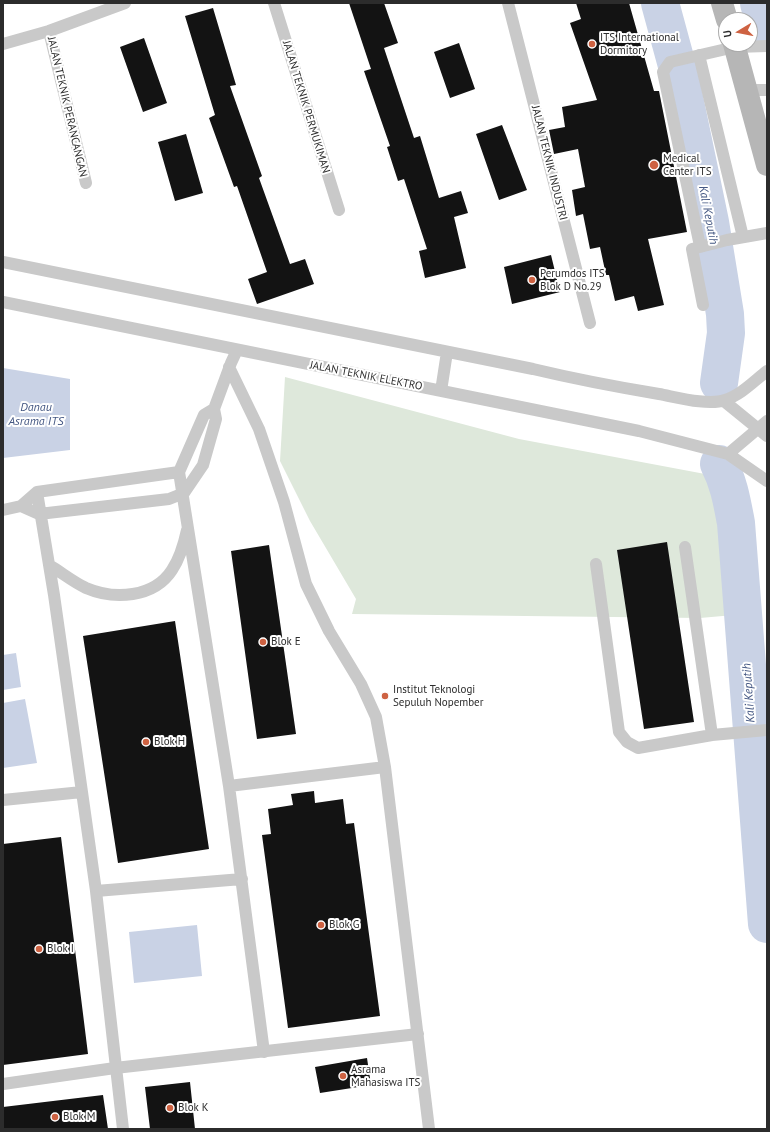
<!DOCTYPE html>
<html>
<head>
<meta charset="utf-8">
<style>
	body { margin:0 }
	#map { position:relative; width:770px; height:1132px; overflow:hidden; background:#fff; font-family:"PT Sans",sans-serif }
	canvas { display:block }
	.frame { position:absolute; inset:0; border:4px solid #2c2c2c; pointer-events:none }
	.north { position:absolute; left:718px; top:12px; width:40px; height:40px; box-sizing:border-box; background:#fff; border:1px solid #ababab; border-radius:50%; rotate:260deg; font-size:11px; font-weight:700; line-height:16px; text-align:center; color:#2c2c2c }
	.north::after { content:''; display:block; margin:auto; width:14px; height:18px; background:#ce6242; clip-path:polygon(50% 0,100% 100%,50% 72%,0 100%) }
</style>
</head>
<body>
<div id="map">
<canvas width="770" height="1132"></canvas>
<div class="frame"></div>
<div class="north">U</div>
</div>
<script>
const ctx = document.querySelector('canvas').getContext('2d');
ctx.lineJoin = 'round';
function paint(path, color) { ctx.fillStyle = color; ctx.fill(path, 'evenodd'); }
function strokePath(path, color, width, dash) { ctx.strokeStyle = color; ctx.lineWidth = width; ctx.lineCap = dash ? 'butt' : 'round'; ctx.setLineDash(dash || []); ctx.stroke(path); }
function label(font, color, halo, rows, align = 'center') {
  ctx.font = font + ' "PT Sans",sans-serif'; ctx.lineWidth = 4; ctx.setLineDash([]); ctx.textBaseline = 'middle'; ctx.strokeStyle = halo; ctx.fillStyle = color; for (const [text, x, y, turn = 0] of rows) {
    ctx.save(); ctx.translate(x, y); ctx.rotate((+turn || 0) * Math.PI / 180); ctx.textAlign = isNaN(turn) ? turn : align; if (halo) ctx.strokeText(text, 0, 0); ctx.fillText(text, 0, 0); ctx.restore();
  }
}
const green = new Path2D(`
	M 285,377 L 519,439 L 721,477 L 734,615 L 700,618 L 352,614 L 356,599 L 310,521 L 280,461 Z`);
const water = new Path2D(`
	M 3,368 L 70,379 L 70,450 L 3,458 Z
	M 16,653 L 21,687 L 3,690 L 3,655 Z
	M 25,699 L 37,763 L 3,768 L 3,703 Z
	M 197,925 L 202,976 L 134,983 L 129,932 Z`);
const river = new Path2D(`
	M 660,3 L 679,73 L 710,222 L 725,314 L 726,333 L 719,383
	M 759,3 L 767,33
	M 719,464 C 729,483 732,502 736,523 L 767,924`);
const building = new Path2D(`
	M 349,3 L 384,3 L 398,43 L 384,48 L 414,138 L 420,136 L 439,198 L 461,191 L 468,213 L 454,217 L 466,268 L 425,278 L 419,251 L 427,249 L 404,179 L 398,181 L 387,147 L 390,146 L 364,71 L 371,69 Z
	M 576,3 L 629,3 L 654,91 L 659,91 L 687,232 L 648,239 L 664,305 L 638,311 L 634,296 L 615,301 L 609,275 L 606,275 L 600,247 L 590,249 L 583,214 L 576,216 L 572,190 L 585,187 L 578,149 L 554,154 L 549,130 L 565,127 L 562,107 L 597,100 L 570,23 L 581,19 Z
	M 213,8 L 236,85 L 230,86 L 262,176 L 259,178 L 290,264 L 305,259 L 314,284 L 257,304 L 248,279 L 267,272 L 237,186 L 234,187 L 209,118 L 215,115 L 185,16 Z
	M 144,38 L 167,103 L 143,112 L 120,47 Z
	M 459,43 L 475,89 L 450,98 L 434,52 Z
	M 502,125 L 527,190 L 499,200 L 476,134 Z
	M 186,134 L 203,193 L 175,201 L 158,142 Z
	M 551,255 L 560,292 L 512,304 L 504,267 Z
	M 667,542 L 694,722 L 644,729 L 617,550 Z
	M 269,545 L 296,734 L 257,739 L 231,551 Z
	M 175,621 L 209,849 L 118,863 L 83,636 Z
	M 314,791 L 315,803 L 343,799 L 346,824 L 354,823 L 380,1016 L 288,1028 L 262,835 L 271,834 L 268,809 L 293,805 L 291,794 Z
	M 61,837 L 88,1054 L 3,1065 L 3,844 Z
	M 367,1058 L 371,1085 L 320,1093 L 315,1067 Z
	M 190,1082 L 195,1129 L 150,1129 L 145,1087 Z
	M 103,1095 L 108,1129 L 3,1129 L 3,1107 Z`);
const lane = new Path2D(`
	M 274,3 L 339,210
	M 508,3 L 590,323
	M 49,31 L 86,183
	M 3,44 L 49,31 L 125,3
	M 699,55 L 743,237
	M 746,90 L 767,90
	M 700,246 L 663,72 L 670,62 L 735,47 L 767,46
	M 3,262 L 533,369 C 575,379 617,387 659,394 C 676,397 708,406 725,400 C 741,395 754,381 767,371
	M 3,302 L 639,431 L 728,454 L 767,481
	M 703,305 L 692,249 L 727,240 L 767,233
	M 229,367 L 259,429 L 284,502 L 306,584 L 329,631 L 361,684 L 376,717 L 385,767
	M 441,391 L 447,352
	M 724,401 L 767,436
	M 728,454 L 767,421
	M 179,472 L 229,786 L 264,1052
	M 21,506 L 39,514 L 169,499 L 184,493 L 203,465 L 216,419 L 214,409 L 231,363 L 237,350
	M 3,510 L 21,506 L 37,492 L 179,472 L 204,415 L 214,409
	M 685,547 L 712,735
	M 596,564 L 619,732 L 627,742 L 638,748 L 712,735 L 767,730
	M 49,565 C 61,572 73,582 86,588 C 114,600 154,598 172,570 C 180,558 184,544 187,530
	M 229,786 L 385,767 L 429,1129
	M 82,792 L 96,891 L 123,1129
	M 3,800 L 82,792 L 54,595 L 37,492
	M 96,891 L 242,879
	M 3,1084 L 115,1068 L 418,1034`);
const secondary = new Path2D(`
	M 722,3 L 727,20
	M 734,44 L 767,165`);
const markers = [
	[592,44,4,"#ce6242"],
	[654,165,5,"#ce6242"],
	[532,280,4,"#ce6242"],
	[263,642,4,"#ce6242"],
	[385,696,4,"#ce6242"],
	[146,742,4,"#ce6242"],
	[321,925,4,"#ce6242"],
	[39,949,4,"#ce6242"],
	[343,1076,4,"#ce6242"],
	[170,1108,4,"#ce6242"],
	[55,1117,4,"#ce6242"]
];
const poiNames = [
	["ITS International",600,38],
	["Dormitory",600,51],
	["Medical",663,159],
	["Center ITS",663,172],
	["Perumdos ITS",540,274],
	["Blok D No.29",540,287],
	["Blok E",271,642],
	["Institut Teknologi",393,690],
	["Sepuluh Nopember",393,703],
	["Blok H",154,742],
	["Blok G",329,925],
	["Blok I",47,949],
	["Asrama",351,1070],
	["Mahasiswa ITS",351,1083],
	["Blok K",178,1108],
	["Blok M",63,1117]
];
const streetNames = [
	["JALAN TEKNIK PERANCANGAN",67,107,77],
	["JALAN TEKNIK PERMUKIMAN",306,107,73],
	["JALAN TEKNIK INDUSTRI",549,163,76],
	["JALAN TEKNIK ELEKTRO",366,376,11]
];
const waterNames = [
	["Kali Keputih",708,215,79],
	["Danau",36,408],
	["Asrama ITS",36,422],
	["Kali Keputih",749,693,-94]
];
paint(green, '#dee8db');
paint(water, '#c9d2e5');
strokePath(river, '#c9d2e5', 38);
paint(building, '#131313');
strokePath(lane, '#c9c9c9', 12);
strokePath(secondary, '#b6b6b6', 22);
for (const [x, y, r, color] of markers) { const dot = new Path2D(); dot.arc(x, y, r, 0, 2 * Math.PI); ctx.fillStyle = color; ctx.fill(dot); strokePath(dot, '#fff', 1.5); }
label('11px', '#2c2c2c', '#fff', poiNames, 'left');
label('11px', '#2c2c2c', '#fff', streetNames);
label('italic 12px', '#455883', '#fff', waterNames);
</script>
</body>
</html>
